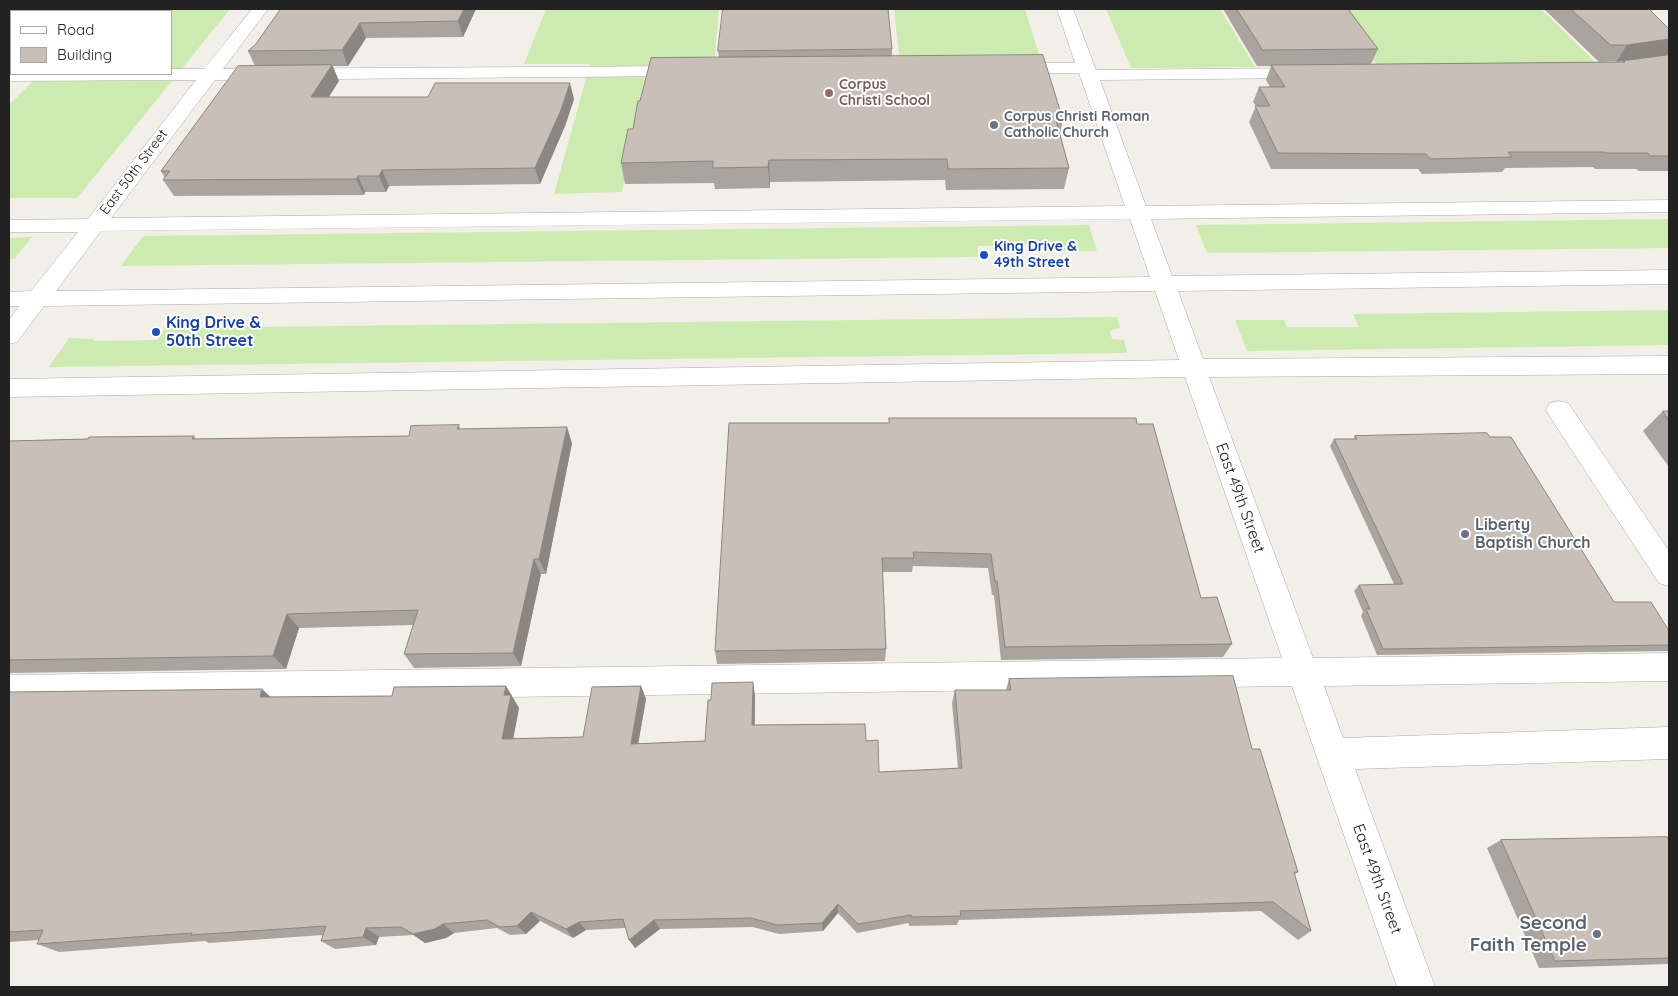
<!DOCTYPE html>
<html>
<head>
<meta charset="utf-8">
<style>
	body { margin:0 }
	#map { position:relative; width:1678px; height:996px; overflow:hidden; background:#f2efe9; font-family:Quicksand,sans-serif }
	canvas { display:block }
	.frame { position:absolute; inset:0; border:10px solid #222; pointer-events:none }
	.legend { position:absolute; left:10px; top:10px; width:162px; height:65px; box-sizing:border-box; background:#fff; border:1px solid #a7a7a7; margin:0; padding:6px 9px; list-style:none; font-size:15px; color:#222 }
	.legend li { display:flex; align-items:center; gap:10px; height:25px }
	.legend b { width:25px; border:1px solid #a7a7a7 }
</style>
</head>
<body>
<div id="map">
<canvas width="1678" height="996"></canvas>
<div class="frame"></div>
<ul class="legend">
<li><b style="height:6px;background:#fff"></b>Road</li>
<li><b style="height:14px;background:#c7bfb8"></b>Building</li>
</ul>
</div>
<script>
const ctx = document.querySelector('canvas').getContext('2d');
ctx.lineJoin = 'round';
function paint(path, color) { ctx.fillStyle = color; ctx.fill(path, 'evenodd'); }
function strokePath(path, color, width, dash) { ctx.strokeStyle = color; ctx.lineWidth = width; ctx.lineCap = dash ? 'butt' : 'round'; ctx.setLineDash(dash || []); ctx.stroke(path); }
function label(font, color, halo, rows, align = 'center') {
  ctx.font = font + ' Quicksand,sans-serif'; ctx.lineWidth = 4; ctx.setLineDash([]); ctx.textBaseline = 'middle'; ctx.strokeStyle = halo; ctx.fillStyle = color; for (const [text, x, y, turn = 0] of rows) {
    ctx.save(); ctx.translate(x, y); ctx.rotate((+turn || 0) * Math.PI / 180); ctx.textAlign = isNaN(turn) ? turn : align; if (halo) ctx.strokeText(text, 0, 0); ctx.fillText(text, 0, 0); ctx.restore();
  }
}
const grass = new Path2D(`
	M 9,9 L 230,9 L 180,71 L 171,71 L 171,11 L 11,11 L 11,72 L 9,72 Z
	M 546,9 L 719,9 L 714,66 L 645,76 L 622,192 L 554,194 L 590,64 L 524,64 Z
	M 894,9 L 1025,9 L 1041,61 L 900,65 Z
	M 1106,9 L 1220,9 L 1255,67 L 1131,68 Z
	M 1336,9 L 1541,9 L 1596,63 L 1378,67 Z
	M 33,81 L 172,81 L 77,198 L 9,198 L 9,105 Z
	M 1669,219 L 1669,248 L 1207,253 L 1196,225 Z
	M 1089,225 L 1097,251 L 1033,251 L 1031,245 L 977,246 L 979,257 L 121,266 L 143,236 Z
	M 32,237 L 14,259 L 9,259 L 9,238 Z
	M 1669,310 L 1669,345 L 1247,351 L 1235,320 L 1284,320 L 1287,327 L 1359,327 L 1353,314 Z
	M 1117,317 L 1120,328 L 1110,331 L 1112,339 L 1124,340 L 1127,353 L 49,367 L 69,338 L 94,339 L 93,341 L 158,340 L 165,328 Z`);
const minor = new Path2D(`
	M 252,9 L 268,9 L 223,69 L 685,66 L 691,67 L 694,71 L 691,75 L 685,76 L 215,80 L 111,218 L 1125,206 L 1079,73 L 1010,73 L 1004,72 L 1001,68 L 1004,64 L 1010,63 L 1075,63 L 1057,9 L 1073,9 L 1096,70 L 1305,68 L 1311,69 L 1314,73 L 1311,77 L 1305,78 L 1100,80 L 1146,206 L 1669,200 L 1669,212 L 1151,219 L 1172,276 L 1669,270 L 1669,284 L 1178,291 L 1203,359 L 1669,356 L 1669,374 L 1209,377 L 1313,658 L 1669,653 L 1669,681 L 1324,686 L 1343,738 L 1669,727 L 1669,759 L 1355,769 L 1435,987 L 1397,987 L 1292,686 L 9,704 L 9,675 L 1282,658 L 1185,377 L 9,397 L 9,379 L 1179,360 L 1155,291 L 44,306 L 17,342 L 9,344 L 9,320 L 19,306 L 9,306 L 9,292 L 31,291 L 78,232 L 9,232 L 9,220 L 88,219 L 196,80 L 9,81 L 9,71 L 11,71 L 11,74 L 171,74 L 171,69 L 204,69 ZM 1130,219 L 1150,277 L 56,291 L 101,231 Z
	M 1559,401 L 1568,403 L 1669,551 L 1669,586 L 1659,583 L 1550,417 L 1546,410 L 1550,403 Z`);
const wall = new Path2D(`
	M 281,9 L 476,9 L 463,37 L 366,38 L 348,66 L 333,66 L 339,81 L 329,97 L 574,99 L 565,126 L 540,184 L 389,186 L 386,192 L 365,192 L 364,195 L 174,196 L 163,180 L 165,178 L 161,171 L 255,66 L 248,51 L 255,45 Z
	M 1223,9 L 1348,9 L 1378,49 L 1371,64 L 1622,62 L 1623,61 L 1599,62 L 1544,9 L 1653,9 L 1651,11 L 1669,29 L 1669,52 L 1667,55 L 1669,55 L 1669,171 L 1639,171 L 1636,169 L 1595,169 L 1593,167 L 1505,168 L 1502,172 L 1422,174 L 1418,169 L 1271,169 L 1249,122 L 1256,106 L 1253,102 L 1259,87 L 1270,87 L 1266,80 L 1271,66 L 1257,66 Z
	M 892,49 L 892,56 L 1063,120 L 1060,134 L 1069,168 L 1064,189 L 946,190 L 945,180 L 770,182 L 770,188 L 715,189 L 714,183 L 625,184 L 621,163 L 633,129 L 640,101 L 719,57 L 718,51 Z
	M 1663,411 L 1669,411 L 1669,467 L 1643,431 Z
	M 889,418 L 1137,424 L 1201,598 L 1232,644 L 1223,657 L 1001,660 L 994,595 L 992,595 L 988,568 L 913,566 L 912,572 L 882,572 L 886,649 L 885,661 L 717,664 L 715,651 L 889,423 Z
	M 459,425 L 460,429 L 572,443 L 546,574 L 541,574 L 521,666 L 414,668 L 404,654 L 413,625 L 299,628 L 286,669 L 9,673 L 9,441 L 194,436 L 196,439 L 409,436 Z
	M 1355,436 L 1614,602 L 1669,631 L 1669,651 L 1377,655 L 1361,616 L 1363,612 L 1354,591 L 1359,585 L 1394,584 L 1330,446 L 1334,439 L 1353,439 Z
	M 1009,679 L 1252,749 L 1298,872 L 1294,875 L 1311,931 L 1298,940 L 1261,911 L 959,920 L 957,925 L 909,926 L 909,923 L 857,933 L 838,913 L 823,931 L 779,934 L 753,927 L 660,929 L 635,948 L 626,928 L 586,930 L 573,938 L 540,921 L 526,934 L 510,935 L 497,928 L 454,933 L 446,938 L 425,943 L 413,935 L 379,937 L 376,945 L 335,949 L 321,941 L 323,935 L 209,943 L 205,941 L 59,952 L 37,944 L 39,940 L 9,942 L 9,692 L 271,697 L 392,696 L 506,686 L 519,708 L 513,739 L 583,737 L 641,686 L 646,699 L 638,744 L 705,741 L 755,695 L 755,725 L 866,741 L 879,772 L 958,768 L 952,703 L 955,690 L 1006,690 Z
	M 1501,840 L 1669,840 L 1669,964 L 1539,968 L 1487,848 Z`);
const shadedWall = new Path2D(`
	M 464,9 L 476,9 L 463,37 L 458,21 Z
	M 360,23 L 366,38 L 348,66 L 342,50 Z
	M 1669,39 L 1669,52 L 1667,55 L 1616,62 L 1627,45 Z
	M 332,65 L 339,81 L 318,113 L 311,97 Z
	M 570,83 L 574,99 L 565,126 L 540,184 L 535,168 Z
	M 769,160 L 770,182 L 770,188 L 768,167 Z
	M 382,170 L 389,186 L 386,192 L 379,176 Z
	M 358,176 L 365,192 L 364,195 L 356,179 Z
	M 567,427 L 572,443 L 546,574 L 539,559 Z
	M 534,559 L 541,574 L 521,666 L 513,653 Z
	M 287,614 L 299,628 L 286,669 L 273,656 Z
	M 753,682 L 755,695 L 754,737 L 752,725 Z
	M 506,686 L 519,708 L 511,751 L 502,739 L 504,695 Z
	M 641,686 L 646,699 L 636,756 L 631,744 Z
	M 262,689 L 276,702 L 260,697 Z
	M 838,904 L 838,913 L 823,931 L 822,923 Z
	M 531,912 L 540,921 L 526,934 L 517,926 Z
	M 654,920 L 660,929 L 635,948 L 629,940 Z
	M 579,922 L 586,930 L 573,938 L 566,929 Z
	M 443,924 L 454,933 L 446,938 L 425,943 L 413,934 Z
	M 366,928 L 379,937 L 376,945 L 363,937 Z`);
const building = new Path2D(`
	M 281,9 L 464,9 L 458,21 L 360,23 L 342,50 L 248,51 L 255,45 Z
	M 723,9 L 888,9 L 892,49 L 718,51 Z
	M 1237,9 L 1348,9 L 1378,49 L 1263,50 Z
	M 1571,9 L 1652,9 L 1650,10 L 1669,29 L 1669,39 L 1627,45 L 1611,45 Z
	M 1043,55 L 1063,120 L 1056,120 L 1069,168 L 948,169 L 947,159 L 769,160 L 768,167 L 713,168 L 713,161 L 621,163 L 628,129 L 633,129 L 638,101 L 640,101 L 651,58 Z
	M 1669,55 L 1669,156 L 1650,156 L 1648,153 L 1606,153 L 1604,152 L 1508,152 L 1512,157 L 1430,159 L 1426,154 L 1278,153 L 1255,106 L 1270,106 L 1259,87 L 1285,87 L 1271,65 L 1625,62 L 1623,61 Z
	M 332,65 L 311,97 L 428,97 L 435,83 L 570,83 L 561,110 L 535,168 L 382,170 L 379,176 L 358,176 L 356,179 L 163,180 L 170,171 L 161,171 L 238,66 Z
	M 1663,411 L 1669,411 L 1669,420 Z
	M 889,418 L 1136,418 L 1137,424 L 1153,424 L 1201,598 L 1217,597 L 1232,644 L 1005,647 L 997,581 L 995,581 L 991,554 L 913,552 L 914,558 L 882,558 L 886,649 L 715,651 L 729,423 L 889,423 Z
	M 459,425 L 457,429 L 567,427 L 539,559 L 534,559 L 513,653 L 404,654 L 418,610 L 287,614 L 273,656 L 9,660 L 9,441 L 88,439 L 89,437 L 194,436 L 192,439 L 409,436 L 411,426 Z
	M 1487,433 L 1490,437 L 1511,437 L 1614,602 L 1651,602 L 1669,631 L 1669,645 L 1383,649 L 1366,609 L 1370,609 L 1359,585 L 1403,584 L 1334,439 L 1357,439 L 1355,436 Z
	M 1233,676 L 1252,749 L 1260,749 L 1298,872 L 1294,872 L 1311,931 L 1273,902 L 960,911 L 961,916 L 911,917 L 911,915 L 858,924 L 838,904 L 822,923 L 777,925 L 751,918 L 654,920 L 629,940 L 623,919 L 579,922 L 566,929 L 531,912 L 517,926 L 500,927 L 487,920 L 443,924 L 435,929 L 413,934 L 401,927 L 366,928 L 363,937 L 321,941 L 326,926 L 191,935 L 192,933 L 37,944 L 43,930 L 9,932 L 9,692 L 262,689 L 260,697 L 392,696 L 394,687 L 506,686 L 504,695 L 511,695 L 502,739 L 583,737 L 592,687 L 641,686 L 631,744 L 705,741 L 708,700 L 711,700 L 712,683 L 753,682 L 752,725 L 865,724 L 866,741 L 878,740 L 879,772 L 962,768 L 955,690 L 1011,690 L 1009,679 Z
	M 1667,837 L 1669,840 L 1669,958 L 1555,961 L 1501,840 Z`);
const markers = [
	[829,93,5,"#8d6e63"],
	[994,125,5,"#6b7280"],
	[984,255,5,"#1a4fb4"],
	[156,332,5,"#1a4fb4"],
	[1465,534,5,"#6b7280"],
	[1597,934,5,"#6b7280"]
];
const farEducationnames = [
	["Corpus",839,85],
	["Christi School",839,101]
];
const farWorshipnames = [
	["Corpus Christi Roman",1004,117],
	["Catholic Church",1004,133]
];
const farStreetnames = [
	["East 50th Street",134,172,-53]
];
const farTransitnames = [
	["King Drive &",994,247],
	["49th Street",994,263]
];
const transitNames = [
	["King Drive &",166,323],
	["50th Street",166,341]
];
const streetNames = [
	["East 49th Street",1240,498,70],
	["East 49th Street",1377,879,70]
];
const worshipNames = [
	["Liberty",1475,525],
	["Baptish Church",1475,543]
];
const nearWorshipnames = [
	["Second",1587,923],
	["Faith Temple",1587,945]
];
paint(grass, '#cdebb0');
strokePath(minor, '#a9a9a9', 1);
paint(minor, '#fff');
paint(wall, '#aba49e');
paint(shadedWall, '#8b8681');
paint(building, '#c7bfb8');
strokePath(building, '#8b8681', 1);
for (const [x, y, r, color] of markers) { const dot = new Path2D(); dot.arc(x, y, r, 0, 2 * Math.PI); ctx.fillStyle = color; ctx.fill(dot); strokePath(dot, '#fff', 2); }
label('bold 14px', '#785e54', '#fff', farEducationnames, 'left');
label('bold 14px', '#5b616d', '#fff', farWorshipnames, 'left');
label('14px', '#222', '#fff', farStreetnames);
label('bold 14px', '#164399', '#fff', farTransitnames, 'left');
label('bold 16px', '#164399', '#fff', transitNames, 'left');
label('16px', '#222', '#fff', streetNames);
label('bold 16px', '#5b616d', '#fff', worshipNames, 'left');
label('bold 19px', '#5b616d', '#fff', nearWorshipnames, 'right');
</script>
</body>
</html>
